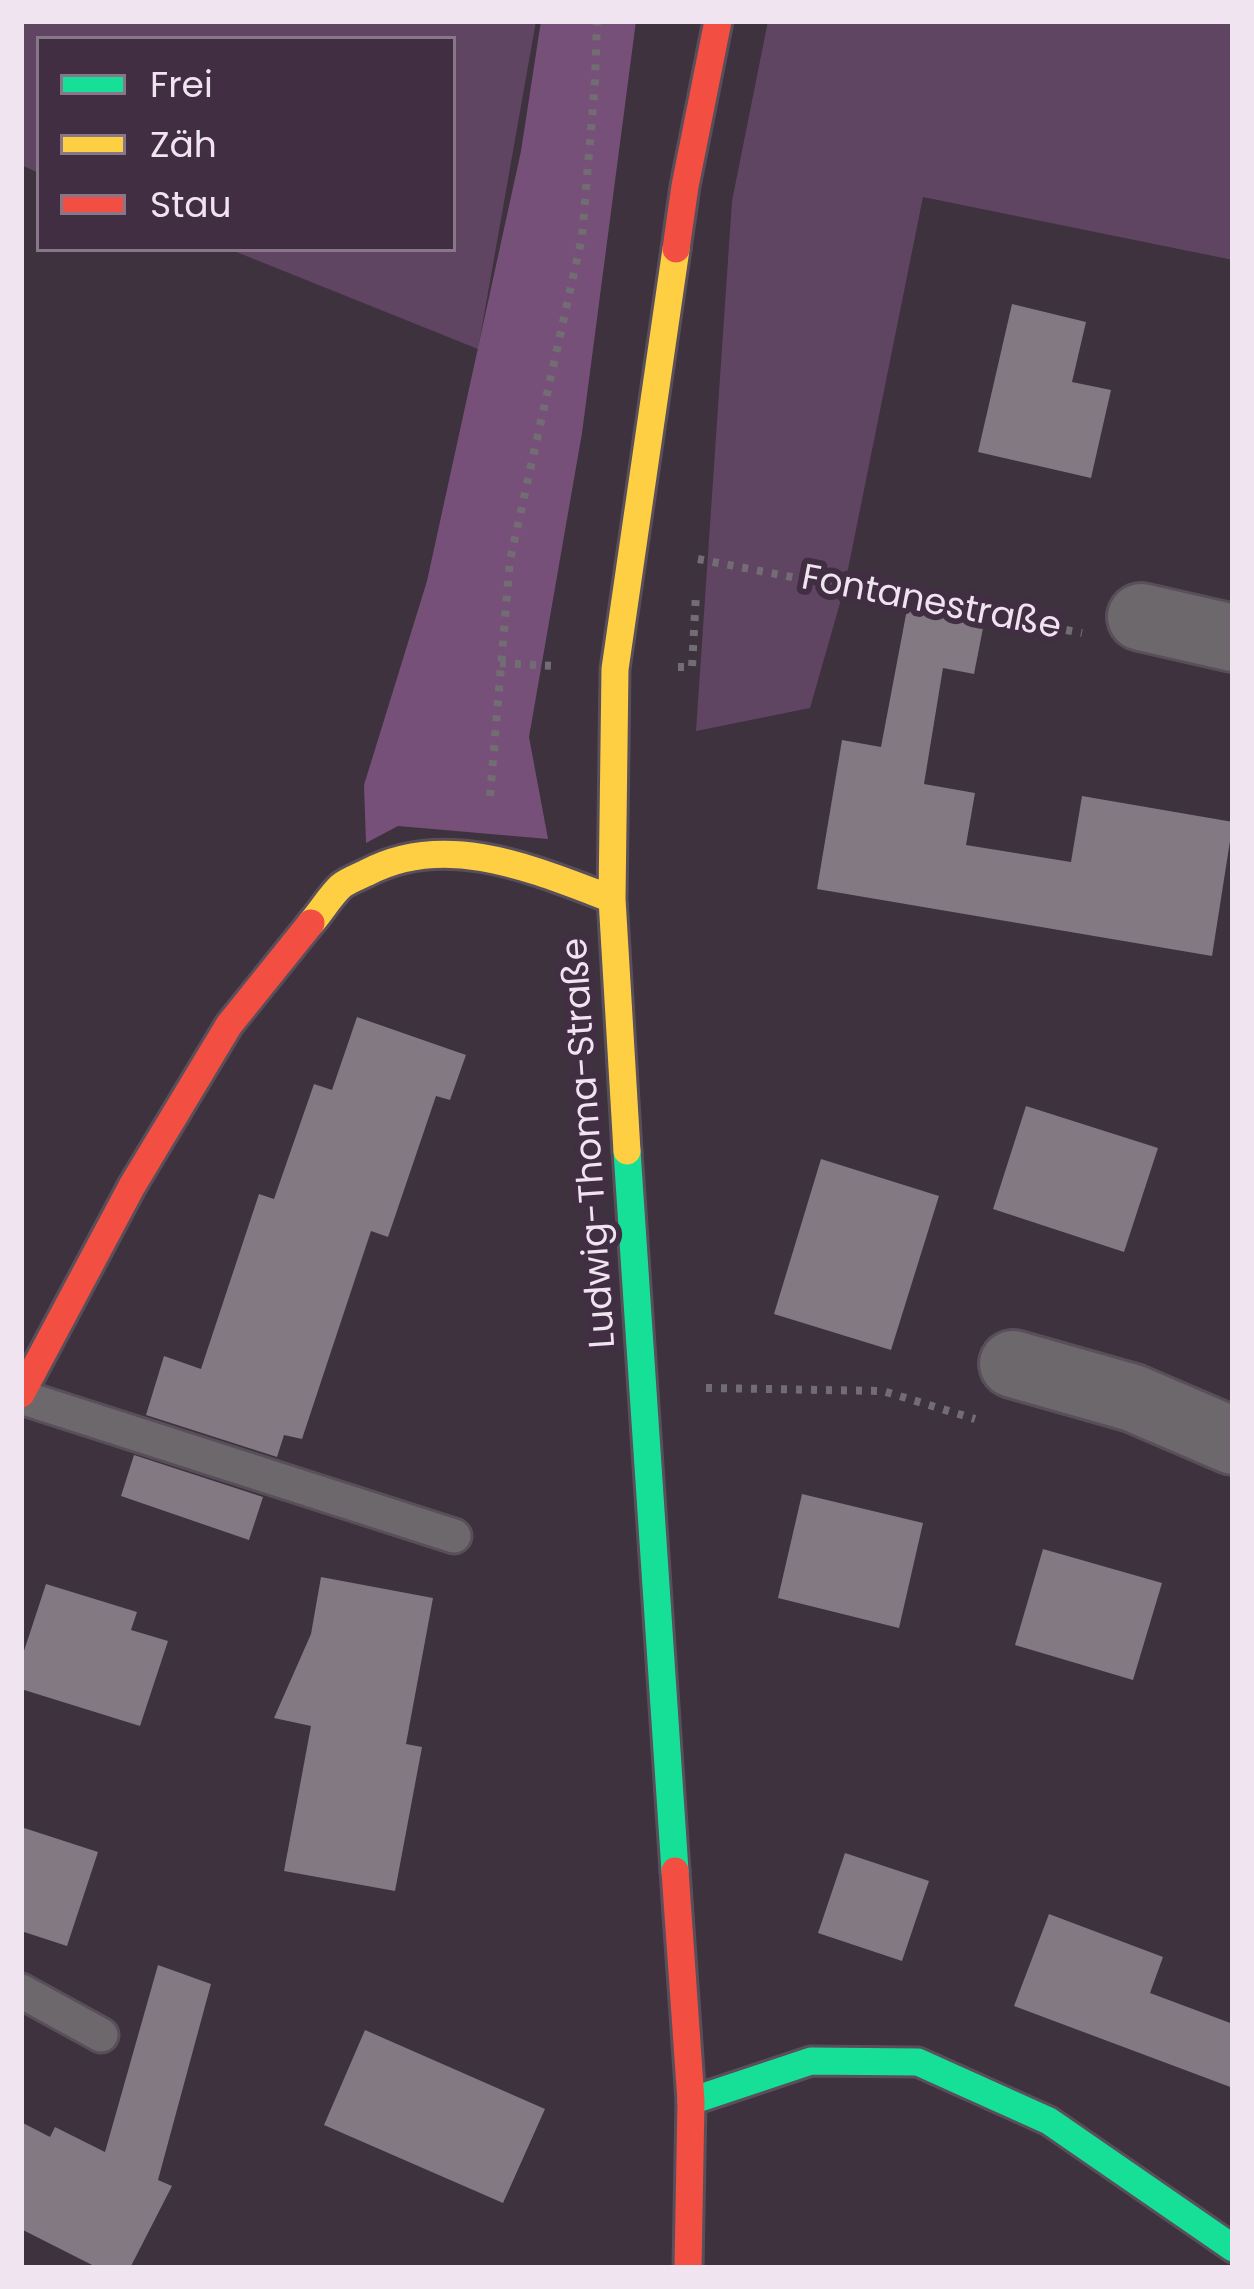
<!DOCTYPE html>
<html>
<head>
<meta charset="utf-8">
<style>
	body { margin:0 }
	#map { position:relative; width:1254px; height:2289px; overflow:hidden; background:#3d323e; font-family:Poppins,sans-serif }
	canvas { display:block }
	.frame { position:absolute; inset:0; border:24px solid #f0e4f1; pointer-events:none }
	.legend { position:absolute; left:36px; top:36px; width:420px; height:216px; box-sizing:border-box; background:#412e42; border:3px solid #877788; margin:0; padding:15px 21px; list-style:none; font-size:36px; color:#f0e4f1 }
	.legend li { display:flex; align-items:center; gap:24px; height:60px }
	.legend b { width:60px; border:3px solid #877788 }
</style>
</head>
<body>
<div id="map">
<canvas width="1254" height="2289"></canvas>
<div class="frame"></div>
<ul class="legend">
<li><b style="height:15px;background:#16e098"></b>Frei</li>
<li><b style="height:15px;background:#ffcf43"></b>Zäh</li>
<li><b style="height:15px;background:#f24e42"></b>Stau</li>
</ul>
</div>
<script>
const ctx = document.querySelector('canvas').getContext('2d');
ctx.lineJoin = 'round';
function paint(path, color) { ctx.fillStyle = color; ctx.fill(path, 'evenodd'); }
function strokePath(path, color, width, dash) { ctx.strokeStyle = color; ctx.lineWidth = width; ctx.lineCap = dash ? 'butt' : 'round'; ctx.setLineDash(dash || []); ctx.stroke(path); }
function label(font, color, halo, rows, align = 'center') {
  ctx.font = font + ' Poppins,sans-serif'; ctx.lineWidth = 12; ctx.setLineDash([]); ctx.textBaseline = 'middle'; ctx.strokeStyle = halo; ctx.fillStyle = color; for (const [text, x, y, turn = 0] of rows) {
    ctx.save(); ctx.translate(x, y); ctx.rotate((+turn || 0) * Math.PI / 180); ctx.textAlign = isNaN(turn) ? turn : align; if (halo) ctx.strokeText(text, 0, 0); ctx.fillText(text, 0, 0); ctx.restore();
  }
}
const green = new Path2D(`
	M 21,21 L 536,21 L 478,349 L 229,249 L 453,249 L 453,39 L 39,39 L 39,173 L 21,165 Z
	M 768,21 L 1233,21 L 1233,260 L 923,197 L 844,589 L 810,708 L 696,731 L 732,201 Z`);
const forest = new Path2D(`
	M 541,21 L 636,21 L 582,433 L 529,737 L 548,839 L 398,826 L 366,843 L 364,785 L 427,581 L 521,151 Z`);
const building = new Path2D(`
	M 1012,304 L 1086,322 L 1072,382 L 1111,390 L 1091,478 L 978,452 Z
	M 911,588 L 955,595 L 952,612 L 985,618 L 974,674 L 943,668 L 924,784 L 975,793 L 966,845 L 1071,862 L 1082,796 L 1233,822 L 1212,956 L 817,889 L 842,740 L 881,747 Z
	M 357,1017 L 466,1055 L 450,1100 L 436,1096 L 388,1237 L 371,1231 L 302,1439 L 284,1435 L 277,1457 L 146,1415 L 164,1356 L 201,1369 L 259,1194 L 274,1199 L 314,1084 L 332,1090 Z
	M 1026,1106 L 1158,1148 L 1124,1252 L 993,1209 Z
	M 821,1159 L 939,1196 L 891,1350 L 774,1314 Z
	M 134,1455 L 263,1497 L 249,1540 L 121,1496 Z
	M 802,1494 L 923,1523 L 899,1628 L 778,1598 Z
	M 1043,1549 L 1162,1583 L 1133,1680 L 1015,1645 Z
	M 321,1577 L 433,1598 L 406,1744 L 422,1747 L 395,1891 L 284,1871 L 311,1726 L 274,1718 L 311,1634 Z
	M 46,1584 L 137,1612 L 131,1630 L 168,1641 L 140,1726 L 21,1689 L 21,1660 Z
	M 21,1827 L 98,1852 L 67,1946 L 21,1931 Z
	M 845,1853 L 929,1881 L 902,1961 L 818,1933 Z
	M 1049,1914 L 1163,1957 L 1150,1993 L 1233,2024 L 1233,2088 L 1014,2006 Z
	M 158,1965 L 211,1984 L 158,2180 L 172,2186 L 130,2268 L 98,2268 L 21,2229 L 21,2122 L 50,2137 L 55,2127 L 105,2152 Z
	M 365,2030 L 545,2109 L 503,2203 L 324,2125 Z`);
const path = new Path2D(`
	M 698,559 L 1082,633
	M 500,663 L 555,666
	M 678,667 L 692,667 L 696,594
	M 490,796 L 510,560 L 582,237 L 595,82 L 597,21
	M 706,1388 L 883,1391 L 975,1419`);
const lane = new Path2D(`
	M 21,1397 L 454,1536
	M 21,1991 L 101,2035`);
const street = new Path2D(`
	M 1141,617 L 1233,638
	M 1013,1364 L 1133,1398 L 1233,1441`);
const fast = new Path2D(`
	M 627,1151 L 675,1871
	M 691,2101 L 811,2061 L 918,2062 L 1049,2121 L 1233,2248`);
const slow = new Path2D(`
	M 311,923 C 321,912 330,896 341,886 C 347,881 358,877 366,873 C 446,830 535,870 612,899
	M 627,1151 L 612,899 L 615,669 L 676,249`);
const jam = new Path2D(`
	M 676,249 L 685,186 L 718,21
	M 21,1394 L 132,1186 L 229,1025 L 311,923
	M 675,1871 L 691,2101 L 688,2268`);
const streetNames = [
	["Fontanestraße",931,604,11],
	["Ludwig-Thoma-Straße",591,1143,-94]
];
paint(green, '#604563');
paint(forest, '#765079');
paint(building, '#827983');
strokePath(lane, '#594f5a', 39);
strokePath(street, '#594f5a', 72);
strokePath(fast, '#594f5a', 33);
strokePath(slow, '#594f5a', 33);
strokePath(jam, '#594f5a', 33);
strokePath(path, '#726d72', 8, [6, 9]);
strokePath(lane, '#6c686c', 33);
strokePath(street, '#6c686c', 66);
strokePath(fast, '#16e098', 27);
strokePath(slow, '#ffcf43', 27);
strokePath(jam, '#f24e42', 27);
label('36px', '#f0e4f1', '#412e42', streetNames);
</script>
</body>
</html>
